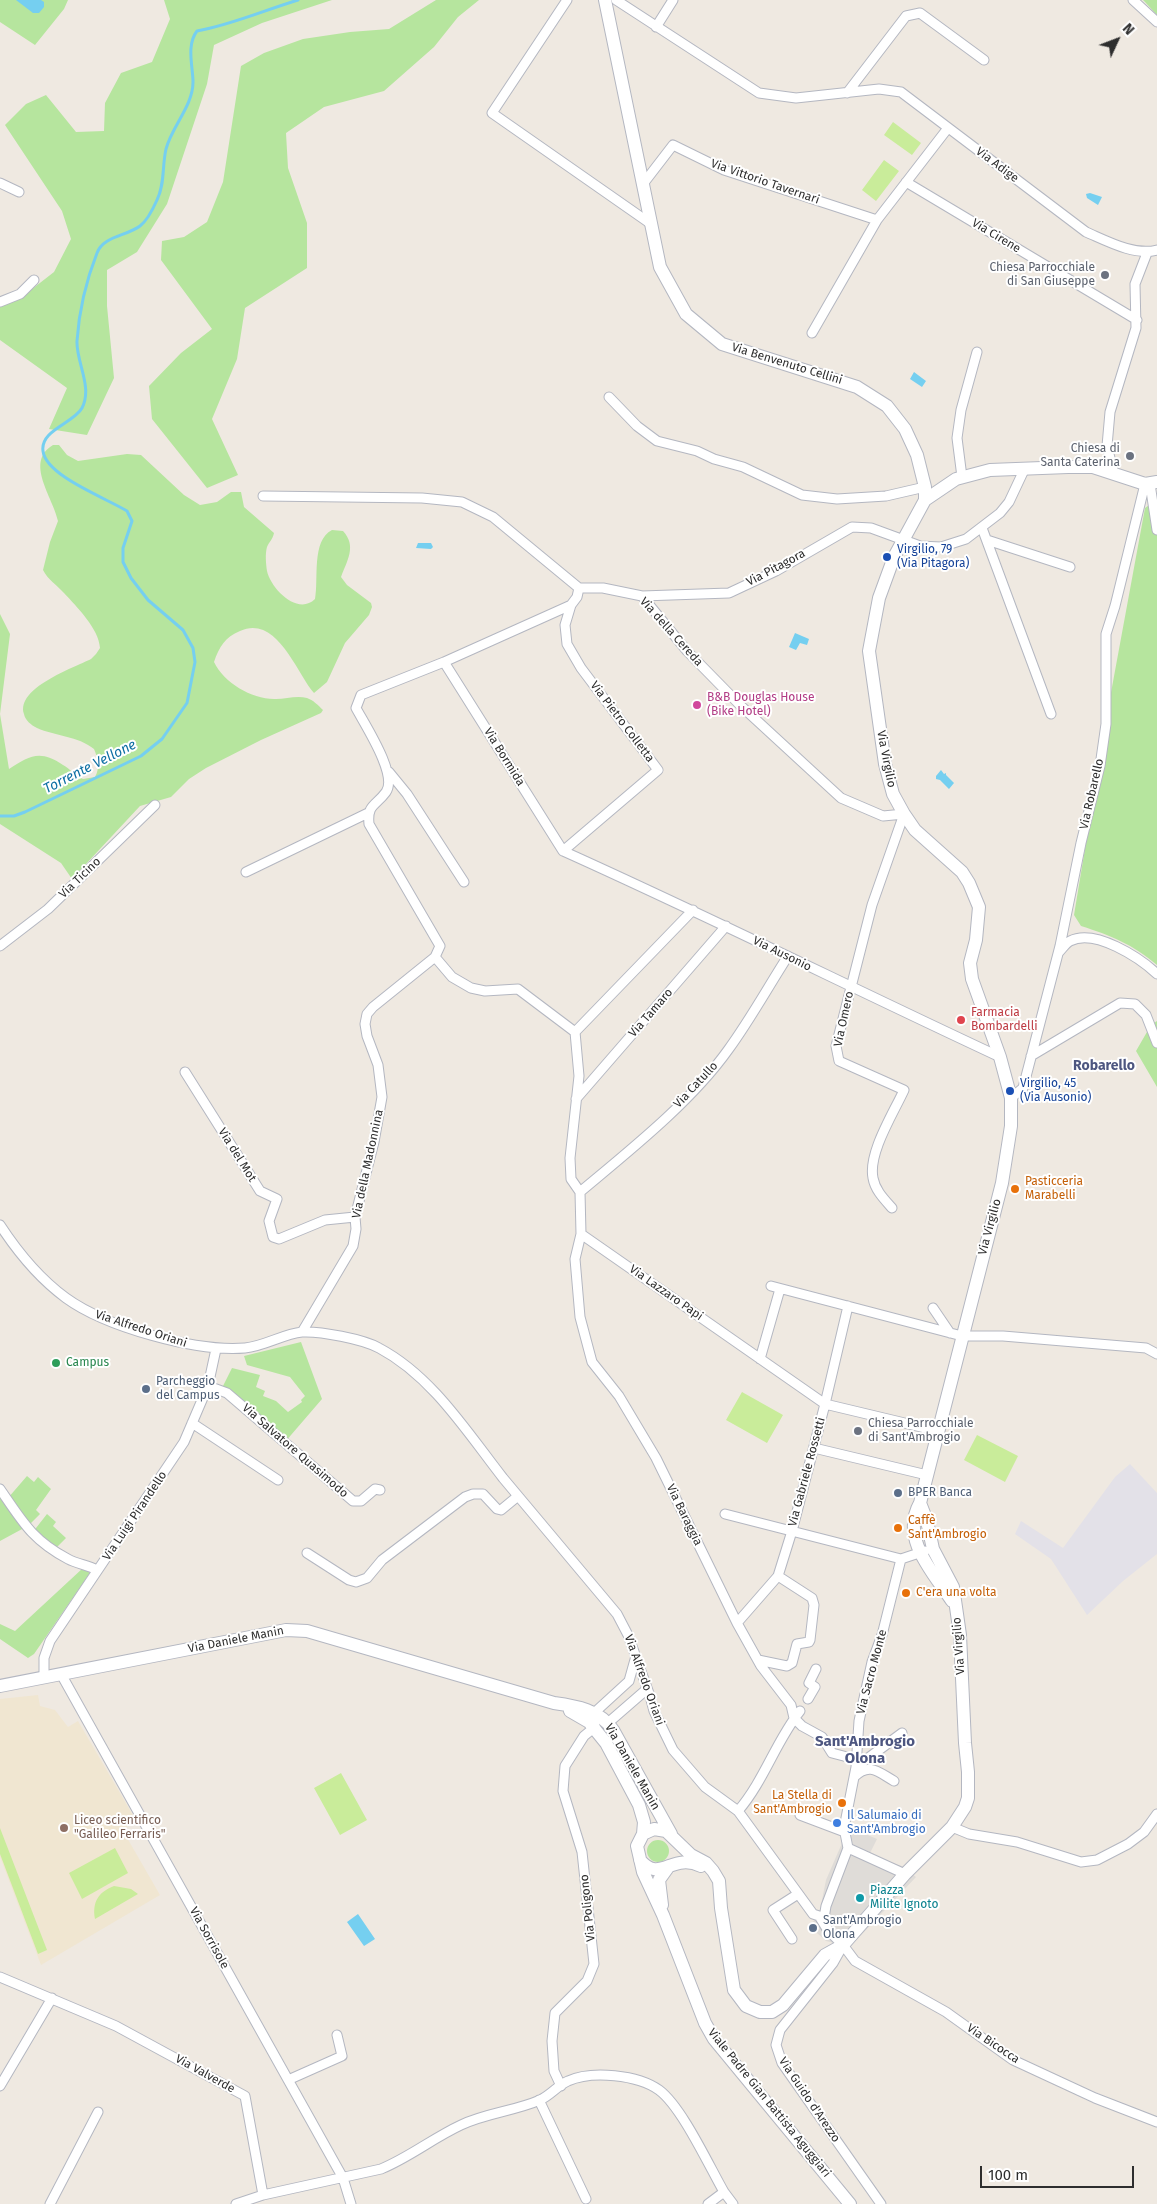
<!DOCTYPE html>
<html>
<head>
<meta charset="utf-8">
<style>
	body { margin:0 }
	#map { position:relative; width:1157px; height:2204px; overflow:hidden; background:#efe9e1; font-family:"Fira Sans",sans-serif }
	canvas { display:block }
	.north { position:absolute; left:1092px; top:15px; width:50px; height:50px; -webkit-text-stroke:4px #fff; paint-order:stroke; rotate:47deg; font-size:14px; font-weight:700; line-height:20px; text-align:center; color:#2e2e2e }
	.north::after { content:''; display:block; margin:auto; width:18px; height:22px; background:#2e2e2e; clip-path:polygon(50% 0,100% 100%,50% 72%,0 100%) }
	.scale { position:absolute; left:980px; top:2166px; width:154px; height:22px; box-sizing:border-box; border:2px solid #2e2e2e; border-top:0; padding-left:6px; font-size:15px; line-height:18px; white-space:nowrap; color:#2e2e2e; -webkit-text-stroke:4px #fff; paint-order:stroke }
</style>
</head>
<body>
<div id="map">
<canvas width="1157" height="2204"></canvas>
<div class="north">N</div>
<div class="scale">100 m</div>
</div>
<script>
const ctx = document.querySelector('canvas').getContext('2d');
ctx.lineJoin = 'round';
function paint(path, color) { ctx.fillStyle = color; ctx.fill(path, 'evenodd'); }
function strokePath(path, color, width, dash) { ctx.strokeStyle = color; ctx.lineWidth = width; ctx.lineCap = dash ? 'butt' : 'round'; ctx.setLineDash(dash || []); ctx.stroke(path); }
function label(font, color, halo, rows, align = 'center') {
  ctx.font = font + ' "Fira Sans",sans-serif'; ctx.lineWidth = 4; ctx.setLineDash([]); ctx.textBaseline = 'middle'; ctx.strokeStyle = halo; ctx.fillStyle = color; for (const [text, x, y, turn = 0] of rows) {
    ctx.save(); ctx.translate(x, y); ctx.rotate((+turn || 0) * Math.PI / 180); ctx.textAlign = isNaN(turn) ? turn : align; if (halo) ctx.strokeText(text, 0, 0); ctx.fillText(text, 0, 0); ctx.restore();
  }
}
const industrial = new Path2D(`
	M 1130,1464 L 1157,1493 L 1157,1554 L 1123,1581 L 1087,1615 L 1051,1559 L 1015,1534 L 1021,1521 L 1063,1548 L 1115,1477 Z`);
const education = new Path2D(`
	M 38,1695 L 40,1706 L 55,1710 L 68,1727 L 78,1721 L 134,1817 L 128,1821 L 126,1836 L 160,1895 L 41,1965 L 0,1857 L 0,1699 Z`);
const green = new Path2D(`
	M 0,0 L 68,0 L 64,9 L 35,45 L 0,22 Z
	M 164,0 L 332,0 L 262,23 L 214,45 L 207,84 L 167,204 L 137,252 L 107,270 L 107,306 L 114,378 L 87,435 L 49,429 L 67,388 L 0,340 L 0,307 L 18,300 L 54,272 L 71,239 L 62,211 L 5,125 L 26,104 L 46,95 L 76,132 L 104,131 L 105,103 L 121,73 L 152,62 L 170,19 Z
	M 436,0 L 479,0 L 458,17 L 434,47 L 384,91 L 324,107 L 286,133 L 288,168 L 307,223 L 307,268 L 245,308 L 237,359 L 212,419 L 238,475 L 207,488 L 152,419 L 149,386 L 181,353 L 212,329 L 161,260 L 162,241 L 184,237 L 207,222 L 223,182 L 241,66 L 264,53 L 303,39 L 350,32 L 389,29 Z
	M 1143,0 L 1157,0 L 1157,15 L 1145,2 Z
	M 53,445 L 59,445 L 67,455 L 78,461 L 127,454 L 141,455 L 184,495 L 200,505 L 217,502 L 231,492 L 241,492 L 244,507 L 274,533 C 273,539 269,542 267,547 C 265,554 266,564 267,571 C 271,589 298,616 315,599 C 319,579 311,541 332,530 L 343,531 C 357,546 347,561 341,577 L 347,585 L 371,603 L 372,607 L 369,615 L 345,643 L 327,682 L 314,693 C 297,674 277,614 240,631 C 225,637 219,647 214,662 C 224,683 253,700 276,699 C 286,699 297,695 307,698 C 313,700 318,705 323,710 L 321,713 L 261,740 L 206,768 L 189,779 L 171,797 L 140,806 L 72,879 L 61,863 L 0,824 L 0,614 L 10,634 L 0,714 L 9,769 C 29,756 40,749 63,765 C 70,769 75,775 83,779 L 95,777 C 100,769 98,758 94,749 C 78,736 55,736 37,728 C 31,725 25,720 24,714 C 16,688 73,668 91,659 L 96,654 L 100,648 C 99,629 77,607 64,593 C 57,585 48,580 43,570 L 50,542 L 58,521 C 53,497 24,462 53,445 Z
	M 1157,499 L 1157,965 C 1132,944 1112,936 1081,926 L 1074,915 L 1110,698 L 1145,508 Z
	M 1157,1021 L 1157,1087 L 1136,1051 L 1151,1025 Z
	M 301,1342 L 322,1399 L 285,1442 L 223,1386 L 232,1368 L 260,1375 L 256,1387 L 265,1391 L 263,1396 L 276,1401 L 288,1412 L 302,1402 L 301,1400 L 305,1396 L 290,1377 L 247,1365 L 244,1356 Z
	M 27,1476 L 34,1482 L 38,1477 L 51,1489 L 36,1510 L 40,1514 L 29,1525 L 8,1498 Z
	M 0,1495 L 24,1528 L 0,1541 Z
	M 47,1514 L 56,1522 L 53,1526 L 66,1538 L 54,1550 L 35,1531 L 36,1528 Z
	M 83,1568 L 90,1573 L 34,1654 L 28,1658 L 0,1639 L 0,1624 L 15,1631 Z
	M647 1851a11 11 0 1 1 22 0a11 11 0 1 1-22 0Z`);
const pitch = new Path2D(`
	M 893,122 L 921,143 L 912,155 L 884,135 Z
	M 884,160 L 899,171 L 876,201 L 862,190 Z
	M 742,1392 L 783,1415 L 767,1443 L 726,1420 Z
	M 977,1435 L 1018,1456 L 1005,1482 L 964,1460 Z
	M 341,1773 L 367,1820 L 340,1835 L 314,1788 Z
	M 0,1828 L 47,1950 L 38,1954 L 0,1854 Z
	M 115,1848 L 128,1873 L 82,1899 L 69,1873 Z
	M 114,1886 L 131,1889 L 138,1894 L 95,1919 C 92,1903 98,1892 114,1886 Z`);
const plaza = new Path2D(`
	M 849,1827 L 877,1839 L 870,1853 L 882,1860 L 902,1866 L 916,1877 L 850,1947 L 826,1941 L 809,1926 L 819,1915 L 826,1880 Z`);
const water = new Path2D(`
	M 16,0 L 41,0 L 44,2 L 44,7 L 39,13 L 33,13 Z
	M 1090,193 L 1102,197 L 1098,205 L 1087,198 L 1086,194 Z
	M 914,372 L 926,381 L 922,387 L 910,379 Z
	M 418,543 L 431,543 L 433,547 L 431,549 L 416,548 Z
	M 795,633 L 809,639 L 807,645 L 800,643 L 796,650 L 789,647 Z
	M 941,770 L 944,774 L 946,773 L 946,775 L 954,783 L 949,789 L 940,780 L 936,779 L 936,776 Z
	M 358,1914 L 375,1939 L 364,1946 L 347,1922 Z`);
const stream = new Path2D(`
	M 0,816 L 14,816 L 25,812 L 141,756 L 162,739 L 187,703 L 195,662 L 193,648 L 183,630 L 148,600 L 131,578 L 123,562 L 123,548 L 132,521 L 127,511 C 106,498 46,476 43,451 C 40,430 74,423 82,408 C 93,387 76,362 77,341 C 79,311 86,281 97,253 C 103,236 127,236 140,226 C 148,220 153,209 157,200 C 165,184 162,166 166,149 C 172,126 193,106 193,82 C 193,67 186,45 197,31 C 231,25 265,10 298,0`);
const street = new Path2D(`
	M 567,0 L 492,113 L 651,224
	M 616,0 L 759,93 L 796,98 L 879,89 L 901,92 L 1086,232 C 1107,241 1134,256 1157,250
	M 1133,0 L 1157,22
	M 656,27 L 673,0
	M 847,93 L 906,16 L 920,13 L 984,60
	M 906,182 L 1137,320
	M 0,183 L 19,192
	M 643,184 L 673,145 L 724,170 L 877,220
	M 0,302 L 20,294 L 34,280
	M 812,333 L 877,220 L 948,128
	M 609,397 L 637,426 L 657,441 L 697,451 L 714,459 L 743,467 L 802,495 L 837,499 L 886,496 L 925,487
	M 1114,474 L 1107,446 L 1110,412 L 1136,328 L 1135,284 L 1147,253
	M 962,477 L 957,438 L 961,410 L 977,352
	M 1150,484 L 1157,530
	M 263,496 L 422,498 L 462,502 L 493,517 L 579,588 L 603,588 L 642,596 L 687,651 L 740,705 L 841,798 L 883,816 L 904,814 L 872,905 L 836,1046 L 839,1061 L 904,1090 C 893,1114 868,1153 873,1178 C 875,1190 884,1199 892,1208
	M 982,528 L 1051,714
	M 987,540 L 1070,567
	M 642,596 L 729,593 L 776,571 L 852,527 L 871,528 L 920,546 L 941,547 L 966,539 L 1000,513 L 1009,502 L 1025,468
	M 444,662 L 563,851
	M 389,772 L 407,794 L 464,882
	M 563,851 C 710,917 854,989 1000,1057
	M 563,851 L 658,770 L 581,668 L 567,644 L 565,625 L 571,605 L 577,597 L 579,588
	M 246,872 L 368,813
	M 0,946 L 48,909 L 155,805
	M 1059,952 C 1062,949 1066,943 1070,941 C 1095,928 1140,958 1157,974
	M 435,957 L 452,977 L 471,988 L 485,991 L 518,989 L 575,1032 L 579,1076 L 570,1158 L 571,1179 L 580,1192 L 581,1234 L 825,1404 L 938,1431
	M 575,1032 L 693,910
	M 1031,1056 L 1120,1003 L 1135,1004 L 1146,1015 L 1157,1043
	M 185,1072 L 260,1191 L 277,1199 L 269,1221 L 273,1237 L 279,1239 L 325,1220 L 355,1217
	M 1011,1098 L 1023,1088 L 1060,946 L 1081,843 L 1100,766 L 1106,724 L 1106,634 L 1115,606 L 1145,484
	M 576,1099 L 726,926
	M 580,1192 C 629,1151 691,1102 728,1050 C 750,1020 768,987 788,956
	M 0,1225 C 17,1251 40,1279 66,1298 C 106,1327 196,1352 245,1348 C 265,1346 283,1334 302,1332 C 320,1331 363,1339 379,1348 C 432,1376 467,1432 503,1478 C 541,1524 579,1569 617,1614 L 628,1635 L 650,1696 L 654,1711 L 673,1750 L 705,1787 L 738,1811 L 813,1914 L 819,1916 L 827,1929
	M 581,1234 L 575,1259 L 580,1317 L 592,1362 L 619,1396 L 656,1458 L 737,1623 L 761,1666 L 791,1705 L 794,1718 L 802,1726 L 822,1737 L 832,1753 L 855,1759
	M 771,1286 L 962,1336 L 1003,1336 L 1146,1348 L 1157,1354
	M 933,1308 L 950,1333
	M 302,1332 L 353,1246 L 356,1229 L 355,1217 L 374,1142 L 382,1097 L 378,1065 L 367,1036 L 365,1024 L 367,1014 L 373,1007 L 435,957 L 440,946 L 369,824 C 367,804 376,806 386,792 C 398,775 365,725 356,708 L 361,695 L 444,662 L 571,605
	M 760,1359 L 780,1289
	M 208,1386 L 227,1393 L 353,1501 L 361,1501 L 375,1489 L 380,1490
	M 192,1423 L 278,1480
	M 814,1448 L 927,1475
	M 0,1489 C 22,1521 32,1540 68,1559 C 77,1564 88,1565 97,1570
	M 725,1514 L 901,1559
	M 307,1553 L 349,1580 L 356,1582 L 367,1578 L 382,1560 L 465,1497 L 473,1494 L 483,1494 L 497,1509 L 501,1510 L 518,1496
	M 901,1559 L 925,1551
	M 737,1623 L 778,1576 L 792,1531 L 825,1404 L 848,1306
	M 758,1660 L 787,1666 L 792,1663 L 797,1644 L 809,1642 L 810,1640 L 814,1605 L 812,1598 L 778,1576
	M 61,1674 L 343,2178 L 351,2204
	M 44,1676 L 44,1658 L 50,1641 L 184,1442 L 208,1386 L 216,1349
	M 808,1699 L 815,1687 L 809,1683 L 816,1669
	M 609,1722 L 647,1689
	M 856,1767 L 902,1733
	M 854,1777 C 870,1762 878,1772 894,1781
	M 738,1811 C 764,1781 776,1741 800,1711
	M 800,1815 L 845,1832
	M 952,1827 L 969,1834 L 1017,1842 L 1081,1862 L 1097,1860 L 1128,1844 L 1144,1832 L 1157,1814
	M 848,1848 L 844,1828 L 856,1767 L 859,1721 L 872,1662 L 882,1635 L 901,1559
	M 905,1874 L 848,1848 L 826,1906 L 824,1918 L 827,1929 L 843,1945 L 855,1961 L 946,2012 L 1013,2060 L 1095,2098 L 1157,2122
	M 792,1939 L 773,1910 L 798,1894
	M 843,1945 L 833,1963 L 780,2030 L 776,2045 L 782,2063 L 881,2204
	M 0,1977 L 116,2026 L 245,2096 L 263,2195 L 381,2169 C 410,2157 433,2138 461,2125 C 486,2113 515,2111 540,2100 C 551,2095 558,2085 568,2081 C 592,2070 638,2075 659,2090 C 682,2107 709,2166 724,2192 L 733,2204
	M 288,2080 L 342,2056 L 337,2035
	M 0,2086 L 52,1998
	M 561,2086 L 554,2071 L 552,2041 L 555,2013 L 587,1981 L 594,1964 L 582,1852 L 563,1791 L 565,1766 L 584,1736 L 595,1727 L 594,1713 L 629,1681 L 636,1656
	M 539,2100 L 586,2199
	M 50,2204 L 98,2112
	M 236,2204 L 263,2195
	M 708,2204 L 724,2192`);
const secondary = new Path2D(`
	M 605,0 L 660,267 L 686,314 L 722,344 L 857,387 L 887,406 L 905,429 L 917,455 L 925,487 L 925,500
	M 920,1503 C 900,1539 933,1572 952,1601
	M 0,1686 L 286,1630 L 307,1631 L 554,1703 C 576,1706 600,1710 613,1730 L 671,1834
	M 570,1711 L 589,1722 L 606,1743 L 639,1805 L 644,1822 L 643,1834
	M 640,1860 C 660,1884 672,1852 701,1866
	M 662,1905 L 659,1880 L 669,1866
	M 850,2204 L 714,2039 L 705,2023 L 663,1915 L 643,1872 L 637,1846 L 643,1834 L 654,1829 L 666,1831 L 691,1855 L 706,1863 L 713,1871 L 719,1881 L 721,1908 L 734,1990 L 746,2006 L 760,2012 L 772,2012 L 783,2005 L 825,1955 L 843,1945 L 905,1874 L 952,1827 L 965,1807 L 968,1798 L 968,1772 L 965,1743 L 960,1635 L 956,1607 L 953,1587 L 933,1549 L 927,1521 L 920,1503 L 1002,1183 L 1011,1126 L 1011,1098 L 1000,1057 L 972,979 L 970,963 L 976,940 L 979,907 L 969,883 L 962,872 L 915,830 L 904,814 L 893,794 L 885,764 L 869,651 L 879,598 L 894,557 L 925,500 L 956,479 L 990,470 L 1068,467 L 1093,467 L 1145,484 L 1157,482`);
const markers = [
	[1105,275,5,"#6b7280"],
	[1130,456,5,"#6b7280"],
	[887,557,5,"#1a4fb4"],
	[697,705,5,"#d1479c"],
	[961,1020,5,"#e0444e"],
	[1010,1091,5,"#1a4fb4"],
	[1015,1189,5,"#e8710a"],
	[56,1363,5,"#2e9e5b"],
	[146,1389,5,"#5c6f8a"],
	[858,1431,5,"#6b7280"],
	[898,1493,5,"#5c6f8a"],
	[898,1528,5,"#e8710a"],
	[906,1593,5,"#e8710a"],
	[842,1803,5,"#e8710a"],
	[837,1823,5,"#3f7fe0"],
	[64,1828,5,"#8d6e63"],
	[860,1898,5,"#0f9aa8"],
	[813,1928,5,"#5c6f8a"]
];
const streetNames = [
	["Via Adige",997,165,37],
	["Via Vittorio Tavernari",765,182,19],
	["Via Cirene",996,236,31],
	["Via Benvenuto Cellini",787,364,17],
	["Via Pitagora",776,568,-28],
	["Via della Cereda",671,632,48],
	["Via Pietro Colletta",622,722,53],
	["Via Bormida",504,757,58],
	["Via Virgilio",886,759,79],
	["Via Robarello",1092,794,-77],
	["Via Ticino",80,878,-44],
	["Via Ausonio",782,954,26],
	["Via Tamaro",651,1013,-49],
	["Via Omero",844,1019,-78],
	["Via Catullo",696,1085,-47],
	["Via del Mot",237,1155,58],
	["Via della Madonnina",368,1164,-78],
	["Via Virgilio",990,1227,-75],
	["Via Lazzaro Papi",666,1293,35],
	["Via Alfredo Oriani",141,1329,18],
	["Via Salvatore Quasimodo",295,1451,41],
	["Via Gabriele Rossetti",807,1472,-75],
	["Via Baraggia",684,1515,64],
	["Via Luigi Pirandello",135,1516,-56],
	["Via Daniele Manin",236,1640,-11],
	["Via Virgilio",959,1646,-94],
	["Via Sacro Monte",872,1672,-75],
	["Via Alfredo Oriani",644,1680,70],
	["Via Daniele Manin",632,1767,60],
	["Via Poligono",588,1908,-96],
	["Via Sorrisole",209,1938,61],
	["Via Bicocca",993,2044,34],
	["Via Valverde",205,2074,29],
	["Via Guido d'Arezzo",809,2100,56],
	["Viale Padre Gian Battista Aguggiari",769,2103,51]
];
const worshipNames = [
	["Chiesa Parrocchiale",1095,268],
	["di San Giuseppe",1095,282],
	["Chiesa di",1120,449],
	["Santa Caterina",1120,463],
	["Chiesa Parrocchiale",868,1424,"left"],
	["di Sant'Ambrogio",868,1438,"left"]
];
const transitNames = [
	["Virgilio, 79",897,550],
	["(Via Pitagora)",897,564],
	["Virgilio, 45",1020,1084],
	["(Via Ausonio)",1020,1098]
];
const hotelNames = [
	["B&B Douglas House",707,698],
	["(Bike Hotel)",707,712]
];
const healthNames = [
	["Farmacia",971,1013],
	["Bombardelli",971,1027]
];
const foodNames = [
	["Pasticceria",1025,1182],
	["Marabelli",1025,1196],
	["Caffè",908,1521],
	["Sant'Ambrogio",908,1535],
	["C'era una volta",916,1593],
	["La Stella di",832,1796,"right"],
	["Sant'Ambrogio",832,1810,"right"]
];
const leisureNames = [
	["Campus",66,1363]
];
const serviceNames = [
	["Parcheggio",156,1382],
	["del Campus",156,1396],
	["BPER Banca",908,1493],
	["Sant'Ambrogio",823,1921],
	["Olona",823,1935]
];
const shopNames = [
	["Il Salumaio di",847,1816],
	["Sant'Ambrogio",847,1830]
];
const educationNames = [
	["Liceo scientifico",74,1821],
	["\"Galileo Ferraris\"",74,1835]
];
const cultureNames = [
	["Piazza",870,1891],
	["Milite Ignoto",870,1905]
];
const waterNames = [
	["Torrente Vellone",90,767,-27]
];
const neighbourhoodNames = [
	["Robarello",1104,1066]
];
const quarterNames = [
	["Sant'Ambrogio",865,1742],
	["Olona",865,1759]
];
paint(industrial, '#e3e1e8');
paint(education, '#f0e6d1');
paint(green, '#b6e59e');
paint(pitch, '#c9ec9a');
paint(plaza, '#dfdcd8');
paint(water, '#75cff0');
strokePath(stream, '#75cff0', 3);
strokePath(street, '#b4b7c1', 11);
strokePath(secondary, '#b4b7c1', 14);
strokePath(street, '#fff', 9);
strokePath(secondary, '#fff', 12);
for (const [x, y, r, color] of markers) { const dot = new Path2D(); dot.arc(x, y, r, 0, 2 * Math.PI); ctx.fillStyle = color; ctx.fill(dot); strokePath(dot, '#fff', 2); }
label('12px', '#2e2e2e', '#fff', streetNames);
label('12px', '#5b616d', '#fff', worshipNames, 'right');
label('12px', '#164399', '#fff', transitNames, 'left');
label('12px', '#b23c85', '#fff', hotelNames, 'left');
label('12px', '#be3a42', '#fff', healthNames, 'left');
label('12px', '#c56008', '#fff', foodNames, 'left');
label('12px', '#27864d', '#fff', leisureNames, 'left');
label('12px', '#4e5e75', '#fff', serviceNames, 'left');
label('12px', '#366cbe', '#fff', shopNames, 'left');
label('12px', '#785e54', '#fff', educationNames, 'left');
label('12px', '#0d838f', '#fff', cultureNames, 'left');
label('italic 14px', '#0d6fa3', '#fff', waterNames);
label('bold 14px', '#4d5680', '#fff', neighbourhoodNames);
label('bold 15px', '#4d5680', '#fff', quarterNames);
</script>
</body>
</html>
